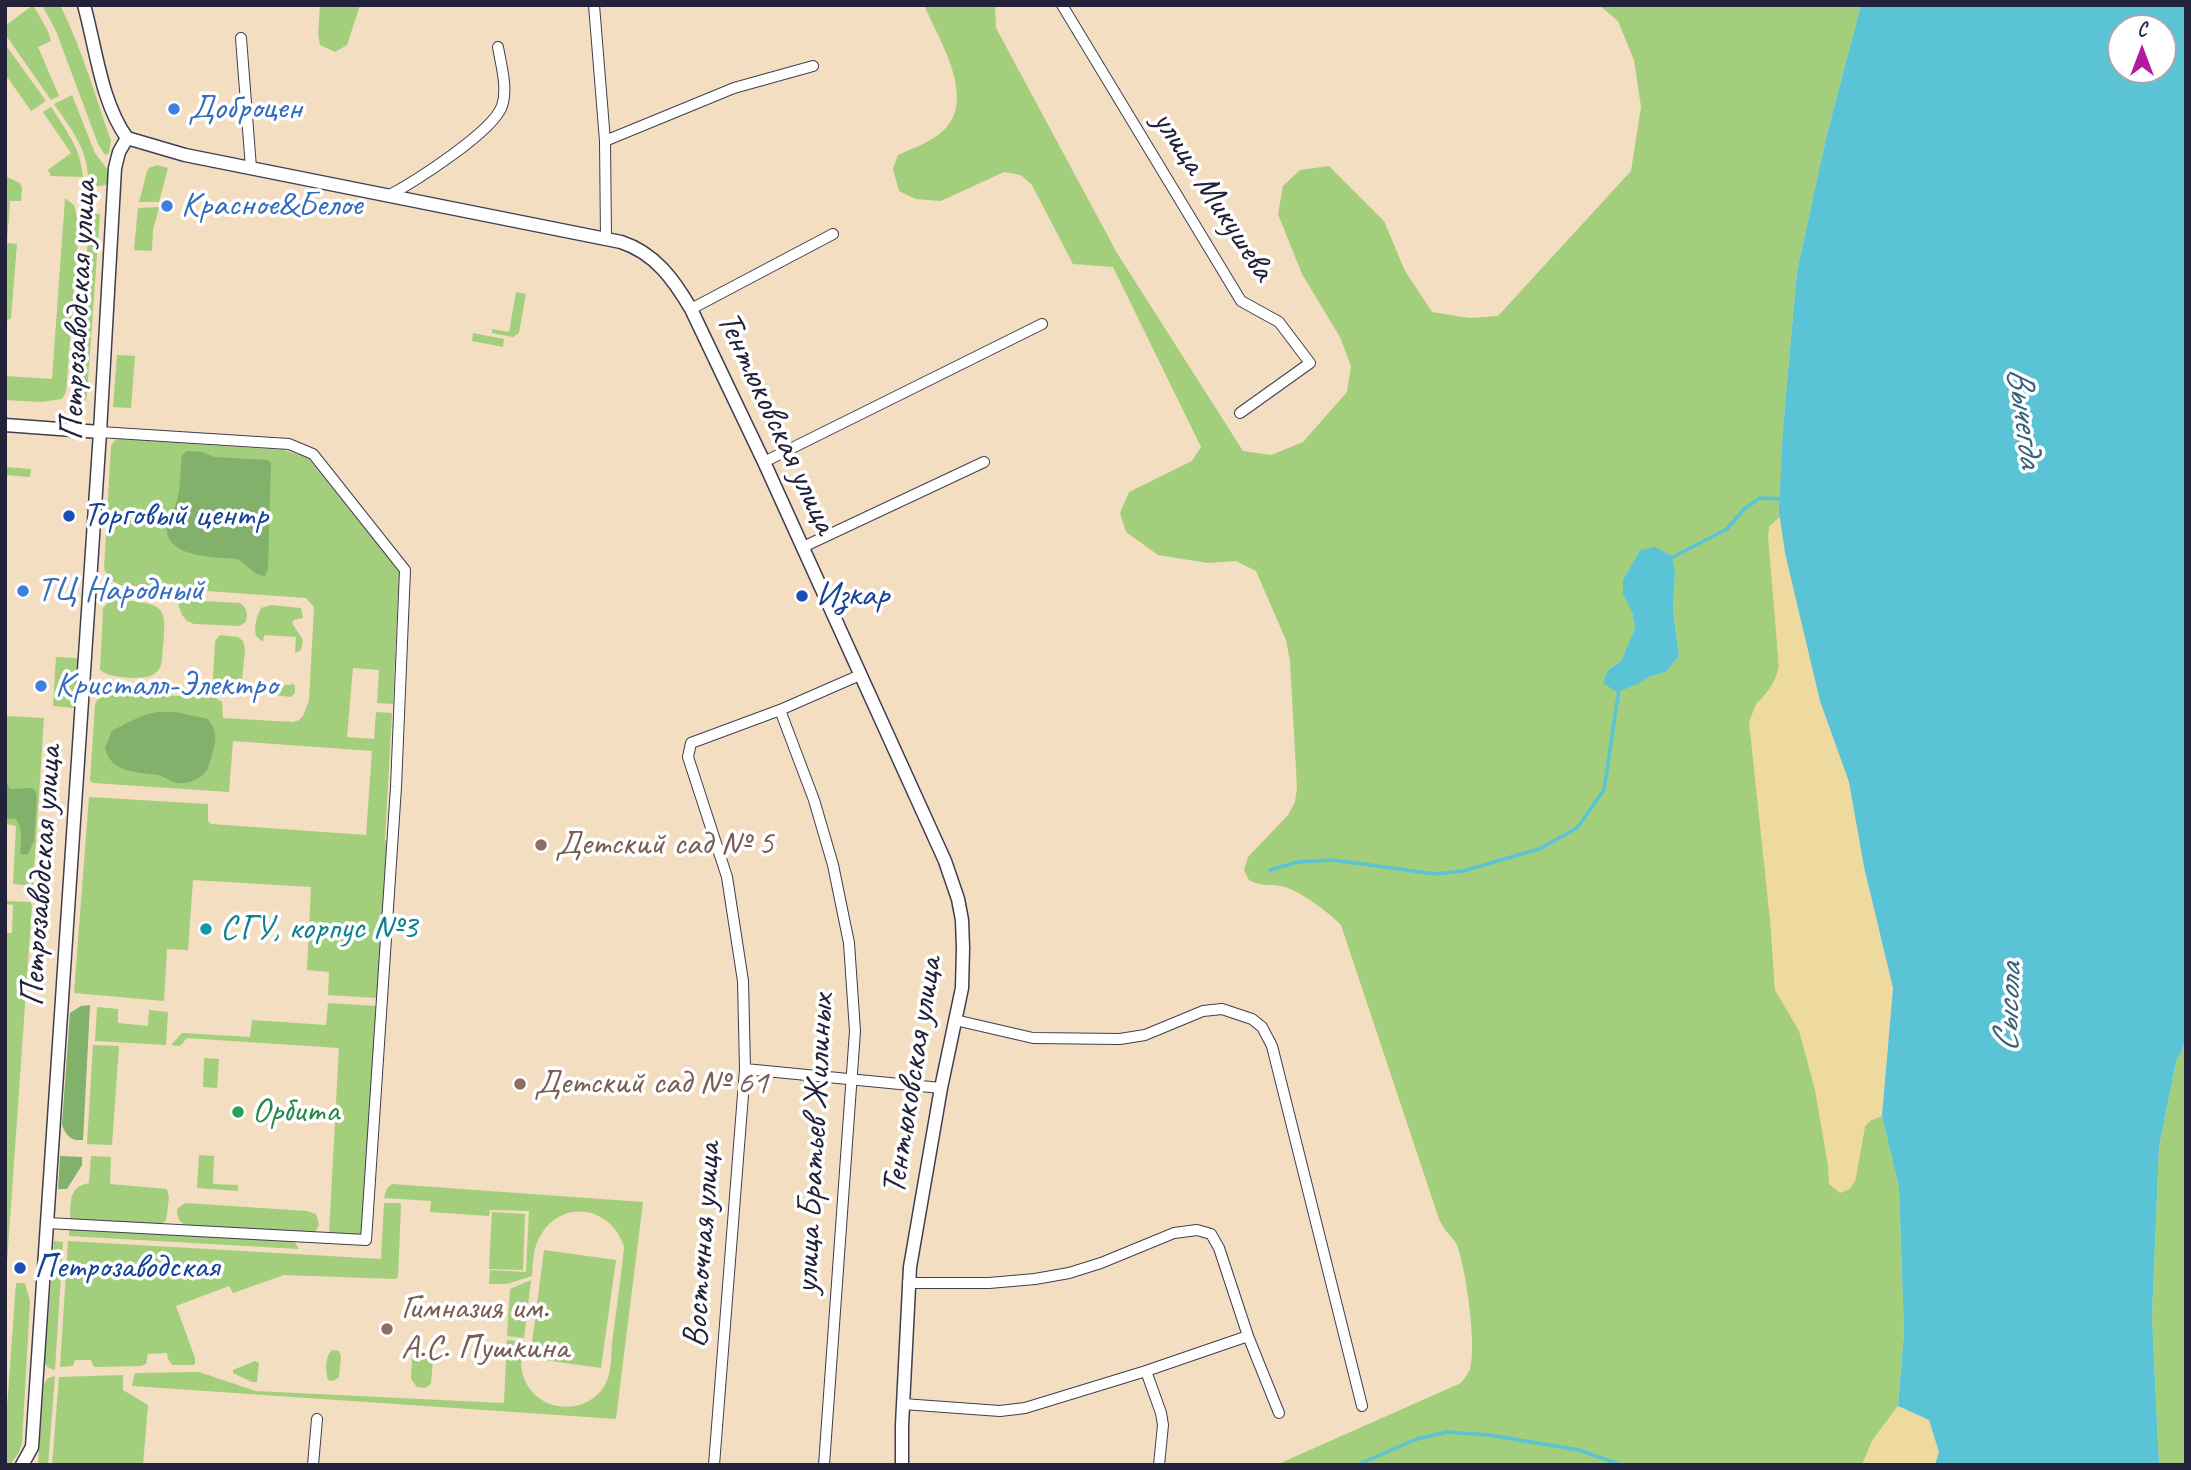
<!DOCTYPE html>
<html>
<head>
<meta charset="utf-8">
<style>
	body { margin:0 }
	#map { position:relative; width:2191px; height:1470px; overflow:hidden; background:#f3dec1; font-family:Caveat,sans-serif }
	canvas { display:block }
	.frame { position:absolute; inset:0; border:7px solid #22223b; pointer-events:none }
	.north { position:absolute; left:2107px; top:14px; width:70px; height:70px; box-sizing:border-box; background:#fff; border:2px solid #a7a7b1; border-radius:50%; rotate:0deg; font-size:19px; font-weight:700; line-height:28px; text-align:center; color:#22223b }
	.north::after { content:''; display:block; margin:auto; width:24px; height:32px; background:#b5179e; clip-path:polygon(50% 0,100% 100%,50% 72%,0 100%) }
</style>
</head>
<body>
<div id="map">
<canvas width="2191" height="1470"></canvas>
<div class="frame"></div>
<div class="north">С</div>
</div>
<script>
const ctx = document.querySelector('canvas').getContext('2d');
ctx.lineJoin = 'round';
function paint(path, color) { ctx.fillStyle = color; ctx.fill(path, 'evenodd'); }
function strokePath(path, color, width, dash) { ctx.strokeStyle = color; ctx.lineWidth = width; ctx.lineCap = dash ? 'butt' : 'round'; ctx.setLineDash(dash || []); ctx.stroke(path); }
function label(font, color, halo, rows, align = 'center') {
  ctx.font = font + ' Caveat,sans-serif'; ctx.lineWidth = 7; ctx.setLineDash([]); ctx.textBaseline = 'middle'; ctx.strokeStyle = halo; ctx.fillStyle = color; for (const [text, x, y, turn = 0] of rows) {
    ctx.save(); ctx.translate(x, y); ctx.rotate((+turn || 0) * Math.PI / 180); ctx.textAlign = isNaN(turn) ? turn : align; if (halo) ctx.strokeText(text, 0, 0); ctx.fillText(text, 0, 0); ctx.restore();
  }
}
const green = new Path2D(`
	M 33,5 L 48,31 L 51,41 L 38,47 L 59,96 L 51,100 L 5,34 L 5,26 Z
	M 42,5 L 60,5 C 82,49 95,95 111,141 L 109,153 L 105,155 L 98,144 L 56,31 Z
	M 320,5 L 360,5 L 347,45 L 335,52 L 320,45 L 318,34 Z
	M 924,5 L 995,5 L 996,28 L 1117,253 L 1243,451 L 1271,455 L 1303,442 L 1347,392 L 1351,366 L 1340,337 L 1302,274 L 1278,214 L 1283,186 L 1300,170 L 1329,166 L 1384,221 L 1405,271 L 1432,312 L 1469,318 L 1498,316 L 1631,171 L 1641,107 L 1634,60 L 1618,21 L 1599,5 L 1861,5 L 1827,134 L 1797,271 L 1783,428 L 1780,517 L 1769,527 L 1779,667 C 1775,683 1768,693 1756,704 L 1775,990 C 1783,1004 1795,1018 1800,1033 C 1816,1079 1827,1136 1830,1184 L 1855,1181 L 1865,1126 L 1871,1120 L 1882,1116 L 1899,1188 L 1904,1332 L 1898,1406 L 1872,1441 L 1862,1465 L 1276,1465 L 1461,1383 C 1464,1379 1468,1374 1470,1369 C 1477,1346 1466,1269 1457,1245 C 1453,1237 1444,1231 1439,1219 L 1341,925 C 1328,912 1300,890 1281,886 C 1267,883 1265,888 1249,880 L 1244,870 L 1248,857 L 1288,815 L 1295,802 L 1297,788 L 1290,661 L 1286,640 L 1256,571 L 1236,561 L 1208,563 L 1158,555 L 1126,532 L 1120,513 L 1129,492 L 1192,461 L 1201,447 L 1113,267 L 1073,264 L 1032,185 L 1021,175 L 1004,172 L 941,201 L 916,199 L 899,191 L 893,169 L 898,155 C 911,149 926,144 938,135 C 981,105 940,42 924,5 ZM 1640,550 L 1675,573 L 1673,609 L 1679,656 L 1666,672 L 1651,676 L 1638,684 L 1608,670 L 1621,661 L 1635,628 L 1632,612 L 1623,595 L 1623,580 Z
	M 5,44 L 46,101 L 31,111 L 8,78 L 5,80 Z
	M 72,95 L 95,153 L 110,173 L 107,184 C 101,187 94,187 88,182 C 89,150 71,129 54,104 Z
	M 51,107 C 66,130 81,149 83,177 L 51,176 L 48,170 L 71,153 L 43,112 Z
	M 157,165 L 168,168 L 159,202 L 139,202 L 147,171 L 149,168 Z
	M 5,176 L 20,183 L 22,188 L 21,201 L 10,201 L 7,243 L 17,244 L 11,318 L 5,322 Z
	M 65,198 L 74,205 L 79,227 L 66,392 L 62,399 L 41,402 L 5,400 L 5,376 L 52,379 Z
	M 159,207 L 153,230 L 152,251 L 134,250 L 138,208 Z
	M 90,214 L 100,214 L 87,393 C 86,402 84,406 74,408 Z
	M 516,292 L 526,294 L 519,333 L 513,337 L 492,333 L 492,329 L 509,332 Z
	M 473,333 L 504,339 L 503,347 L 472,341 Z
	M 117,355 L 135,356 L 131,408 L 113,407 Z
	M 119,439 L 284,450 L 308,458 L 399,571 L 393,704 L 377,703 L 379,670 L 353,668 L 347,737 L 374,739 L 376,712 L 392,713 L 385,840 L 387,841 L 377,998 L 328,995 L 329,972 L 307,970 L 311,887 L 193,880 L 188,950 L 167,949 L 164,1001 L 74,993 L 89,797 L 208,804 L 208,821 L 211,824 L 366,835 L 372,751 L 233,741 L 229,792 L 93,783 L 90,781 L 95,704 L 98,699 L 111,692 L 216,698 L 222,702 L 223,718 L 293,722 L 299,720 L 303,716 L 309,701 L 314,607 L 306,598 L 120,585 L 109,579 L 104,568 L 111,446 L 114,441 Z
	M 5,467 L 31,469 L 30,477 L 5,475 Z
	M 115,600 C 172,603 166,608 162,660 C 161,666 159,671 154,674 C 145,681 108,678 100,670 L 103,608 L 109,601 Z
	M 184,600 L 240,603 C 247,608 248,614 246,622 L 239,626 L 194,624 L 187,621 L 182,615 L 178,604 Z
	M 271,605 L 301,608 L 303,618 L 294,620 L 292,623 L 303,640 L 301,650 L 295,653 L 296,637 L 264,635 L 263,642 L 256,636 C 254,626 256,618 261,608 Z
	M 220,635 L 238,637 L 243,641 L 245,650 L 242,679 L 234,687 L 221,687 L 213,678 L 215,641 Z
	M 56,657 L 78,658 L 75,708 L 53,706 Z
	M 262,683 L 291,685 L 292,683 L 295,686 L 295,693 L 291,697 L 265,694 L 262,689 Z
	M 5,716 L 44,718 L 33,886 L 13,884 L 16,826 L 5,824 Z
	M 5,901 L 30,902 L 32,905 L 5,1291 L 5,933 L 12,933 L 13,905 L 5,904 Z
	M 328,1003 L 376,1006 L 361,1235 L 329,1233 L 339,1048 L 187,1038 L 180,1046 L 171,1045 L 182,1033 L 250,1037 L 252,1020 L 326,1025 Z
	M 97,1007 L 118,1009 L 118,1023 L 148,1026 L 149,1010 L 168,1012 L 166,1045 L 95,1041 Z
	M 2186,1041 L 2186,1465 L 2159,1465 L 2152,1317 L 2159,1147 L 2176,1062 Z
	M 93,1045 L 119,1046 L 112,1145 L 87,1144 Z
	M 204,1058 L 219,1059 L 217,1088 L 203,1087 Z
	M 199,1155 L 214,1156 L 213,1184 L 238,1185 L 238,1191 L 197,1188 Z
	M 91,1156 L 111,1157 L 110,1184 L 167,1189 L 169,1197 L 166,1221 L 159,1224 L 70,1220 C 71,1202 68,1187 89,1183 Z
	M 392,1184 L 643,1202 L 616,1419 L 132,1386 L 135,1373 L 199,1372 L 256,1391 L 502,1403 L 504,1402 L 507,1340 L 523,1341 C 522,1353 519,1366 524,1378 C 537,1413 586,1417 605,1385 C 612,1372 611,1357 612,1343 C 616,1311 621,1279 624,1247 C 613,1208 564,1198 542,1233 C 533,1246 533,1261 532,1276 L 507,1284 L 489,1284 L 490,1270 L 526,1272 L 529,1211 L 490,1210 L 489,1216 L 430,1212 L 431,1201 L 384,1198 L 387,1188 Z
	M 185,1203 L 307,1211 L 316,1214 L 319,1225 L 315,1232 L 187,1226 C 179,1222 177,1218 177,1209 Z
	M 384,1203 L 400,1203 L 401,1206 L 398,1277 L 395,1279 L 284,1275 L 233,1293 L 229,1286 L 176,1306 L 195,1358 L 195,1364 L 193,1365 L 172,1365 L 168,1359 L 167,1353 L 148,1354 L 146,1364 L 141,1366 L 94,1367 L 91,1360 L 75,1360 L 73,1366 L 60,1367 L 68,1241 L 381,1259 Z
	M 492,1212 L 525,1214 L 523,1270 L 489,1269 Z
	M 69,1229 L 294,1241 L 299,1249 L 69,1236 Z
	M 54,1241 L 63,1242 L 55,1370 L 47,1367 L 45,1363 Z
	M 544,1250 L 616,1260 L 601,1368 L 530,1358 Z
	M 531,1280 L 524,1338 L 507,1336 L 510,1289 Z
	M 16,1283 L 25,1283 L 30,1301 L 22,1443 L 19,1452 L 10,1465 L 5,1465 L 5,1435 Z
	M 332,1350 L 339,1351 L 341,1357 L 339,1377 L 333,1381 L 328,1380 C 325,1371 325,1356 332,1350 Z
	M 420,1352 L 429,1354 L 433,1359 L 431,1384 L 425,1388 L 417,1387 L 411,1379 L 412,1359 Z
	M 255,1361 L 259,1363 L 257,1382 L 252,1382 L 233,1373 L 233,1370 Z
	M 123,1375 L 123,1390 L 148,1405 L 143,1465 L 52,1465 L 59,1377 Z
	M 55,1376 L 48,1465 L 38,1465 L 44,1384 L 48,1378 Z`);
const forest = new Path2D(`
	M 187,451 L 202,452 L 214,457 L 268,460 L 271,463 L 268,569 L 265,576 C 252,575 248,564 237,559 C 215,557 162,558 167,524 C 168,517 173,511 176,504 C 181,489 180,471 182,455 Z
	M 157,712 L 176,712 L 208,719 C 217,732 217,739 212,754 C 211,759 209,765 207,770 C 200,780 184,786 173,782 C 168,780 164,776 158,775 C 138,772 110,773 105,748 L 112,731 C 127,723 140,715 157,712 Z
	M 5,781 L 10,789 L 33,788 L 37,794 L 34,841 L 28,854 L 22,855 L 20,852 C 21,840 23,829 16,819 L 5,818 Z
	M 90,1005 L 83,1140 C 71,1141 66,1136 62,1125 L 70,1013 L 81,1006 Z
	M 60,1156 L 82,1157 L 82,1165 L 67,1189 L 58,1189 Z`);
const sand = new Path2D(`
	M 1780,517 L 1785,553 L 1820,701 L 1849,782 L 1864,867 L 1893,988 L 1882,1116 L 1871,1120 L 1865,1126 L 1855,1181 L 1850,1189 L 1840,1193 L 1829,1184 L 1828,1166 L 1815,1090 L 1799,1031 L 1775,990 L 1774,958 L 1749,722 L 1756,704 L 1767,694 L 1775,680 L 1779,667 L 1768,537 L 1769,527 Z
	M 1898,1406 L 1929,1420 L 1939,1452 L 1935,1465 L 1862,1465 L 1872,1441 Z`);
const water = new Path2D(`
	M 1861,5 L 2186,5 L 2186,1041 L 2176,1062 L 2159,1147 L 2152,1317 L 2159,1465 L 1935,1465 L 1939,1452 L 1929,1420 L 1898,1406 L 1904,1332 L 1899,1188 L 1882,1116 L 1893,988 L 1864,867 L 1849,782 L 1820,701 L 1785,553 L 1779,512 L 1783,428 L 1797,271 L 1827,134 ZM 2121,28 L 2163,28 L 2163,70 L 2121,70 Z
	M 1655,547 L 1672,556 L 1675,573 L 1673,609 L 1679,656 L 1666,672 L 1651,676 L 1638,684 L 1617,692 L 1603,683 L 1608,670 L 1621,661 L 1635,628 L 1632,612 L 1623,595 L 1623,580 L 1640,550 Z`);
const stream = new Path2D(`
	M 1671,558 L 1727,529 L 1744,509 L 1760,498 L 1783,499
	M 1270,870 L 1298,862 L 1333,860 L 1436,874 L 1463,871 L 1539,849 L 1577,828 L 1604,790 L 1619,689
	M 1357,1465 L 1417,1439 L 1447,1432 L 1489,1435 L 1579,1450 L 1621,1465`);
const minor = new Path2D(`
	M 594,5 L 605,141 L 606,238
	M 1062,5 L 1241,301 L 1279,322 L 1310,363 L 1240,413
	M 241,38 L 251,168
	M 605,141 L 734,88 L 813,66
	M 388,196 C 414,182 493,132 502,106 C 508,88 501,65 498,47
	M 691,309 L 833,234
	M 764,462 L 1042,324
	M 803,547 L 984,462
	M 780,710 L 814,800 L 833,865 L 849,943 L 855,1031 L 824,1465
	M 955,1020 L 1033,1038 L 1120,1039 L 1145,1035 L 1203,1011 L 1222,1009 L 1252,1019 L 1262,1027 L 1272,1046 L 1362,1406
	M 745,1069 L 941,1088
	M 47,1223 L 366,1240 L 396,787 L 405,570 L 313,454 L 289,444 L 100,432
	M 908,1283 L 989,1283 L 1035,1279 L 1069,1273 L 1101,1263 L 1174,1233 L 1197,1230 L 1211,1234 L 1219,1248 L 1248,1336 L 1279,1413
	M 1146,1371 L 1161,1413 L 1163,1425 L 1159,1465
	M 903,1404 L 1000,1411 L 1025,1408 L 1146,1371 L 1248,1336
	M 313,1465 L 317,1419
	M 714,1465 L 745,1069 L 743,981 L 727,877 L 688,757 L 691,743 L 780,710 L 860,675`);
const tertiary = new Path2D(`
	M 84,5 C 96,48 101,102 127,138
	M 127,138 L 185,155 L 621,242 C 655,253 674,280 691,309 L 764,462 L 945,861 L 958,899 L 962,920 L 963,948 L 962,988 L 941,1088 L 910,1267 L 902,1425 L 902,1465
	M 5,425 L 100,432
	M 22,1465 L 32,1447 L 100,432 L 115,168 L 119,152 L 127,138`);
const markers = [
	[174,109,7,"#3f7fe0"],
	[167,206,7,"#3f7fe0"],
	[69,516,7,"#1a4fb4"],
	[23,591,7,"#3f7fe0"],
	[802,596,7,"#1a4fb4"],
	[41,686,7,"#3f7fe0"],
	[541,845,7,"#8d6e63"],
	[206,929,7,"#0f9aa8"],
	[520,1084,7,"#8d6e63"],
	[238,1112,7,"#2e9e5b"],
	[20,1268,7,"#1a4fb4"],
	[387,1329,7,"#8d6e63"]
];
const shopNames = [
	["Доброцен",188,109],
	["Красное&Белое",181,206],
	["ТЦ Народный",37,591],
	["Кристалл-Электро",55,686]
];
const streetNames = [
	["улица Микушева",1213,196,57],
	["Петрозаводская улица",79,310,-87],
	["Тентюковская улица",776,423,65],
	["Петрозаводская улица",42,876,-86],
	["Тентюковская улица",913,1076,-81],
	["улица Братьев Жилиных",815,1144,-87],
	["Восточная улица",703,1245,-86]
];
const transitNames = [
	["Торговый центр",83,516],
	["Изкар",816,596],
	["Петрозаводская",34,1268]
];
const educationNames = [
	["Детский сад № 5",555,845],
	["Детский сад № 61",534,1084],
	["Гимназия им.",401,1309],
	["А.С. Пушкина",401,1349]
];
const cultureNames = [
	["СГУ, корпус №3",220,929]
];
const leisureNames = [
	["Орбита",252,1112]
];
const waterNames = [
	["Вычегда",2024,417,83],
	["Сысола",2009,1008,-87]
];
paint(green, '#a3ce7b');
paint(forest, '#82b16b');
paint(sand, '#eeda9e');
paint(water, '#5ac3d6');
strokePath(stream, '#5ac3d6', 3.5);
strokePath(minor, '#413e4f', 12);
strokePath(tertiary, '#413e4f', 15);
strokePath(minor, '#fff', 10);
strokePath(tertiary, '#fff', 12);
for (const [x, y, r, color] of markers) { const dot = new Path2D(); dot.arc(x, y, r, 0, 2 * Math.PI); ctx.fillStyle = color; ctx.fill(dot); strokePath(dot, '#fff', 2.5); }
label('35px', '#366cbe', '#fff', shopNames, 'left');
label('35px', '#22223b', '#fff', streetNames);
label('35px', '#164399', '#fff', transitNames, 'left');
label('35px', '#785e54', '#fff', educationNames, 'left');
label('35px', '#0d838f', '#fff', cultureNames, 'left');
label('35px', '#27864d', '#fff', leisureNames, 'left');
label('italic 37px', '#386279', '#fff', waterNames);
</script>
</body>
</html>
